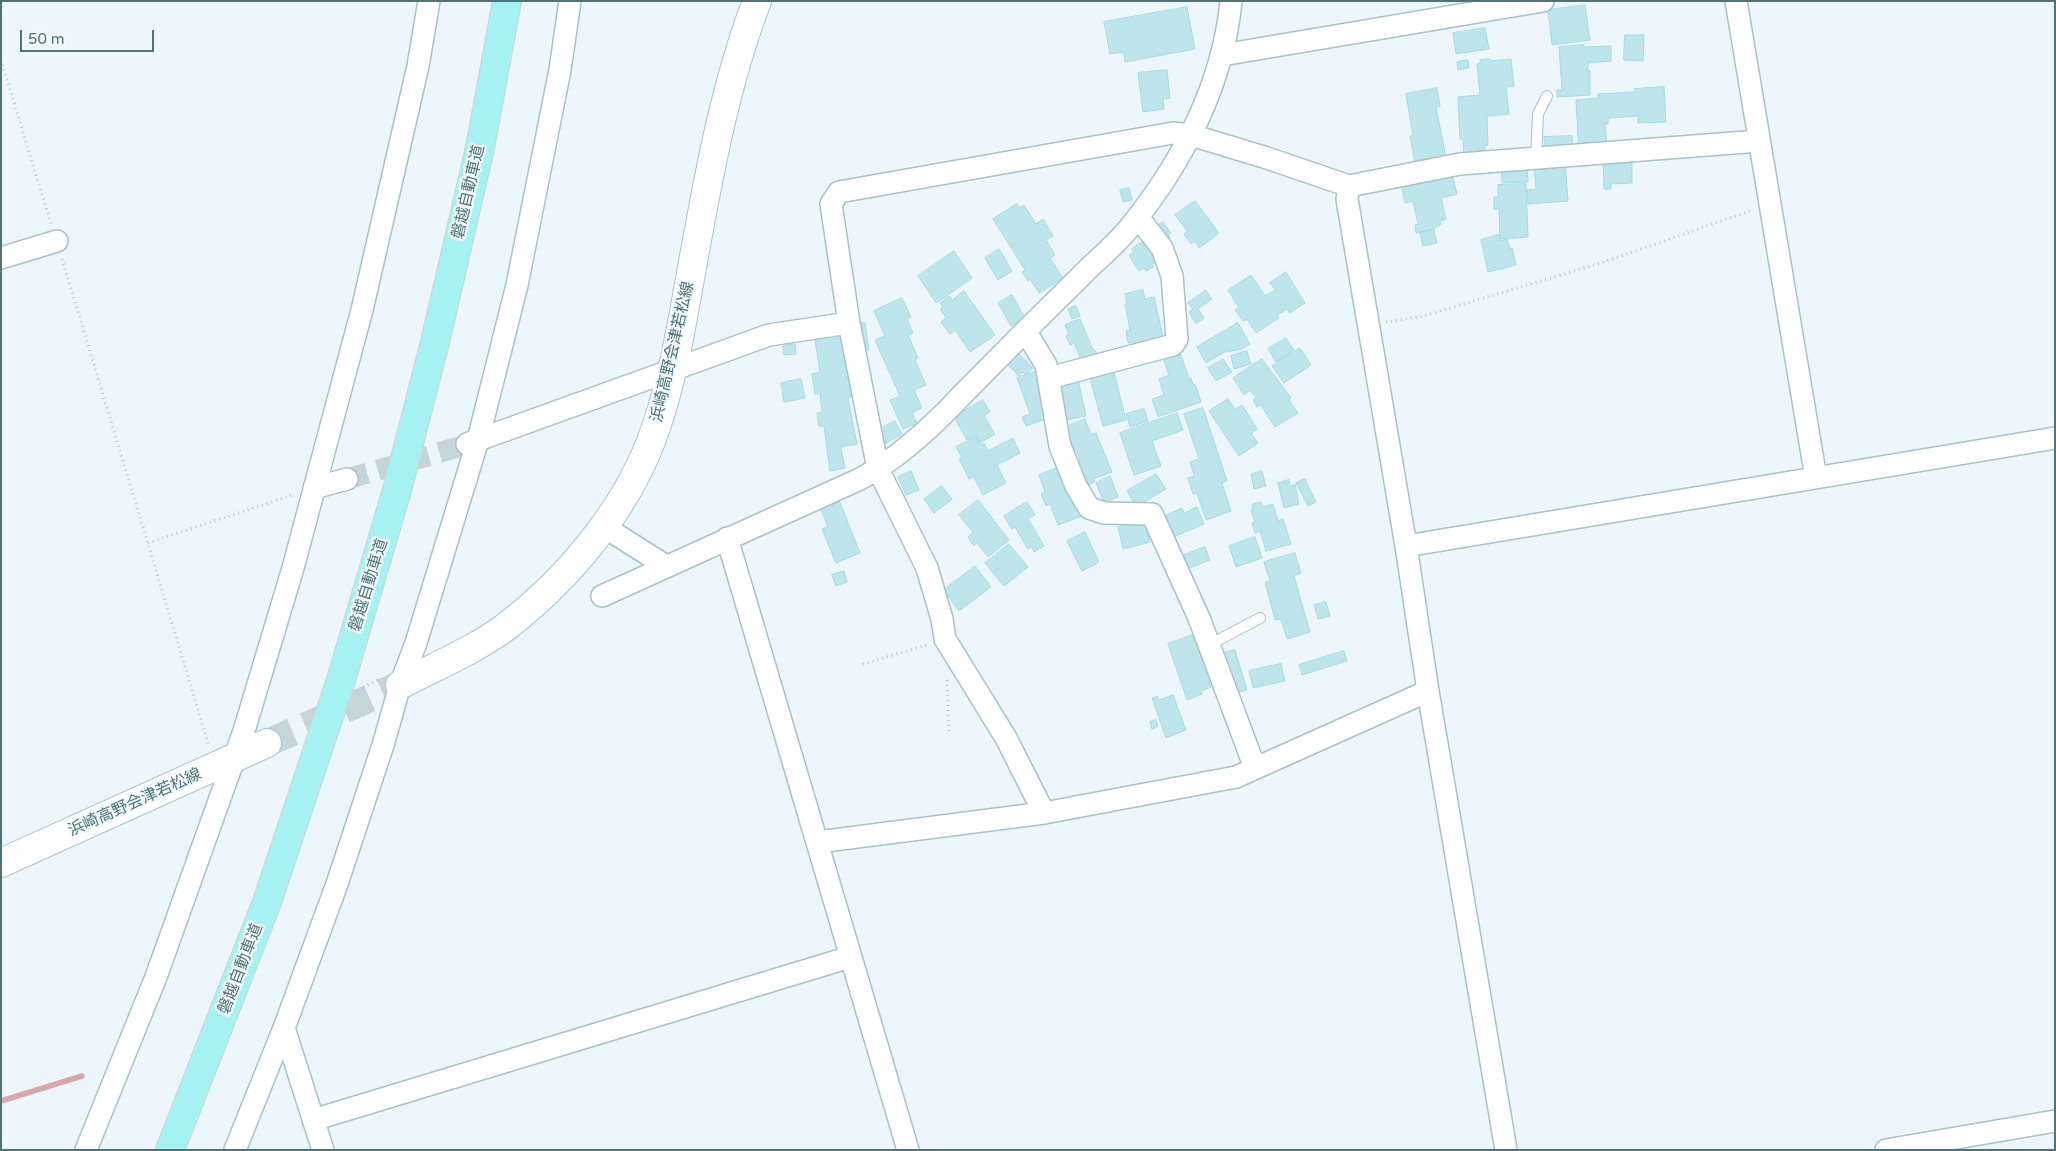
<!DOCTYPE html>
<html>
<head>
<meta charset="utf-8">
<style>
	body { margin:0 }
	#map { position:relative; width:2056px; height:1151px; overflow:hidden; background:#ecf6fc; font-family:"Varela Round",sans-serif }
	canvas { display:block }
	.frame { position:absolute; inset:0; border:2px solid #4f7377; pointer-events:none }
	.scale { position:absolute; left:20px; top:30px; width:134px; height:22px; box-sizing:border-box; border:2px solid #4f7377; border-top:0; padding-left:6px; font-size:15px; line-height:18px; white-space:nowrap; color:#4f7377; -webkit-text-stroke:4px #f3fafe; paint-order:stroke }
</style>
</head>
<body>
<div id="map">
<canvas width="2056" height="1151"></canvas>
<div class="frame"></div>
<div class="scale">50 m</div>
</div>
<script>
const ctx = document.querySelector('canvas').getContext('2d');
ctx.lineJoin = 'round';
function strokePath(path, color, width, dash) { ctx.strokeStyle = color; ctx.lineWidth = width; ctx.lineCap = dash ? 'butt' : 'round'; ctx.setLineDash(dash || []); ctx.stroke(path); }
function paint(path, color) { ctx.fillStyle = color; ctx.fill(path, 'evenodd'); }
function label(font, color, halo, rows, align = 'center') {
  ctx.font = font + ' "Varela Round","Noto Sans JP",sans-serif'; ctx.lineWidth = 4.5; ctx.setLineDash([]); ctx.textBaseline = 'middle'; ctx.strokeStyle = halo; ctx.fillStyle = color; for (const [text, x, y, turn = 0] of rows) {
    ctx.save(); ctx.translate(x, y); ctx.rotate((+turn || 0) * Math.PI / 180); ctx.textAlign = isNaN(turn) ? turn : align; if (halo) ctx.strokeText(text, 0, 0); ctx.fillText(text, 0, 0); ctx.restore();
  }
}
const stream = new Path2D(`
	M 1,1101 L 82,1076`);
const building = new Path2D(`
	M 1585,5 L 1590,40 L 1552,45 L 1548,10 Z
	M 1187,7 L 1195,49 L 1125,62 L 1124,52 L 1110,54 L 1104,22 Z
	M 1485,28 L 1489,49 L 1456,54 L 1453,33 Z
	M 1625,35 L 1644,35 L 1643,61 L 1624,60 Z
	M 1584,45 L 1584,47 L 1611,46 L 1611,61 L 1588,63 L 1588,71 L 1590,71 L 1590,95 L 1557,97 L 1557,90 L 1562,90 L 1559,47 Z
	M 1489,59 L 1490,61 L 1511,59 L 1514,86 L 1506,87 L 1509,114 L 1487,116 L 1488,145 L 1485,146 L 1485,156 L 1464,158 L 1463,139 L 1460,139 L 1458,97 L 1480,95 L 1477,64 L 1480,63 L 1480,60 Z
	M 1468,60 L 1469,68 L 1458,70 L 1457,62 Z
	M 1167,70 L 1170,98 L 1163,99 L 1164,109 L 1143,112 L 1138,73 Z
	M 1664,87 L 1666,122 L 1638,123 L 1638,116 L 1608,118 L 1608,124 L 1605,124 L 1607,145 L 1579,153 L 1576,100 L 1598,98 L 1598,94 L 1635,92 L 1634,89 Z
	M 1437,88 L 1440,106 L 1436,107 L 1447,163 L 1416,169 L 1410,136 L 1413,135 L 1406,94 Z
	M 1572,136 L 1573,152 L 1545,153 L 1544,137 Z
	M 1616,159 L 1616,164 L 1632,163 L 1632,183 L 1611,184 L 1611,189 L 1604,189 L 1603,160 Z
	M 1565,161 L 1568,201 L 1528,204 L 1527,190 L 1536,189 L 1534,164 Z
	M 1527,165 L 1528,182 L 1502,183 L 1501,167 Z
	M 1451,170 L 1457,194 L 1441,198 L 1446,219 L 1440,221 L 1441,224 L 1434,229 L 1416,233 L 1415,225 L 1418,224 L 1413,201 L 1405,203 L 1401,184 Z
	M 1526,184 L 1528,237 L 1500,239 L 1499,209 L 1494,209 L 1494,197 L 1498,197 L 1498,185 Z
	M 1129,188 L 1132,200 L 1123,202 L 1120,190 Z
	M 1195,201 L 1219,233 L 1199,248 L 1195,241 L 1191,244 L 1184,234 L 1187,231 L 1175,215 Z
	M 1017,204 L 1019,208 L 1024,205 L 1036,224 L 1043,219 L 1053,236 L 1046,240 L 1055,255 L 1050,258 L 1063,278 L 1039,293 L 1030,279 L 1028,281 L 1022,272 L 1025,270 L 993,219 Z
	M 1163,222 L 1171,233 L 1168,235 L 1170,237 L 1163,242 L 1154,228 Z
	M 1434,230 L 1437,243 L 1423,246 L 1420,233 Z
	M 1499,235 L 1500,241 L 1507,239 L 1510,249 L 1512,248 L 1516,265 L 1488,272 L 1481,240 Z
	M 1142,242 L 1144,246 L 1148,243 L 1159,260 L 1152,264 L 1154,267 L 1146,271 L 1144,268 L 1139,271 L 1129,255 L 1134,252 L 1132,249 Z
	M 999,249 L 1012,271 L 998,280 L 985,258 Z
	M 954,251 L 972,278 L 936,303 L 918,276 Z
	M 1286,272 L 1305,303 L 1290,313 L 1287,309 L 1277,315 L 1279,318 L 1256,333 L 1247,319 L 1243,321 L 1235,310 L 1239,308 L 1228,290 L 1251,275 L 1265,296 L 1275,290 L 1270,283 Z
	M 1143,290 L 1145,299 L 1154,297 L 1164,341 L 1136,348 L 1134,342 L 1128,343 L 1126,331 L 1130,330 L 1125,304 L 1127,304 L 1125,294 Z
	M 1206,290 L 1212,299 L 1198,309 L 1204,318 L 1196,324 L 1189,312 L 1193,309 L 1188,303 Z
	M 964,291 L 995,335 L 970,352 L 955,330 L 950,334 L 941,322 L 946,318 L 940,309 L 943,307 L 940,303 L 949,296 L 952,300 Z
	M 1012,295 L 1025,318 L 1011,326 L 998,303 Z
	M 902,298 L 911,317 L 907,319 L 913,333 L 908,335 L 918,358 L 915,360 L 926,385 L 914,390 L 922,408 L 912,413 L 917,423 L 903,429 L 890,400 L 900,396 L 875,340 L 885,336 L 874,311 Z
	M 1076,306 L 1080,316 L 1072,319 L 1068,309 Z
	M 1080,319 L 1093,350 L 1095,350 L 1100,360 L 1083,364 L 1074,343 L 1070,345 L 1066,336 L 1069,335 L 1065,325 Z
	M 865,323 L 869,350 L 861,351 L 856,324 Z
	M 1238,323 L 1250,344 L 1240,350 L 1239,349 L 1234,351 L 1234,350 L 1229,352 L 1228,350 L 1206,363 L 1197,347 Z
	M 844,335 L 852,389 L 849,389 L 851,397 L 848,398 L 857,444 L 841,447 L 845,468 L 830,471 L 824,426 L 819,426 L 817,413 L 822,412 L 820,394 L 815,394 L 812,374 L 820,372 L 815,340 Z
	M 1286,338 L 1294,350 L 1276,362 L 1268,349 Z
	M 795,344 L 796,354 L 784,355 L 783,346 Z
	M 1300,348 L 1311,365 L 1284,383 L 1272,366 Z
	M 1247,351 L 1251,364 L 1234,369 L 1231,356 Z
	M 1018,353 L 1033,368 L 1026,375 L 1023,372 L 1019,376 L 1007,364 Z
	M 1181,355 L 1189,379 L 1191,378 L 1193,385 L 1195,384 L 1201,402 L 1158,417 L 1152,399 L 1164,395 L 1159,379 L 1169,375 L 1164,361 Z
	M 1223,359 L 1232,372 L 1216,381 L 1208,368 Z
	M 1262,359 L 1291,398 L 1289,400 L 1298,413 L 1275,427 L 1261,405 L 1257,407 L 1253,400 L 1256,398 L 1250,390 L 1244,395 L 1233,378 Z
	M 1038,371 L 1049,418 L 1026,426 L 1022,417 L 1030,414 L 1017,378 Z
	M 1114,372 L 1126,420 L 1103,426 L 1090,378 Z
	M 801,379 L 805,398 L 784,402 L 781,383 Z
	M 1078,379 L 1086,416 L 1061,421 L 1054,384 Z
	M 1228,399 L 1235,409 L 1242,405 L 1257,429 L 1251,433 L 1258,443 L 1239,456 L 1209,411 Z
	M 983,400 L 990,412 L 984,416 L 995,434 L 980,443 L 976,435 L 967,440 L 954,417 Z
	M 1203,408 L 1227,481 L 1222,483 L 1231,511 L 1206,520 L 1197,493 L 1193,494 L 1188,478 L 1194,476 L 1190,462 L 1199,459 L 1184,414 Z
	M 1144,409 L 1148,421 L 1130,427 L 1126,414 Z
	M 1177,413 L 1183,430 L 1152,441 L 1161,466 L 1134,475 L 1120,433 Z
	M 1085,419 L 1091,434 L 1096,433 L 1112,472 L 1093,479 L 1095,482 L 1083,487 L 1075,461 L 1080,459 L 1064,428 Z
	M 895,421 L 902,434 L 886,443 L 878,430 Z
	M 976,437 L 980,445 L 984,443 L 988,451 L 1013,438 L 1020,453 L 997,465 L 1006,483 L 983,495 L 974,477 L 969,479 L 959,459 L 962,458 L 956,447 Z
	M 1063,466 L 1082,516 L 1058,525 L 1050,504 L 1046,506 L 1041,494 L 1045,492 L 1039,475 Z
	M 911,471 L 919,490 L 906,495 L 898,477 Z
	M 1262,471 L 1266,486 L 1254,489 L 1251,474 Z
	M 1156,474 L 1166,489 L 1136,507 L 1127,491 Z
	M 1110,476 L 1118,497 L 1104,503 L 1096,483 Z
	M 1305,479 L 1316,502 L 1308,506 L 1296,483 Z
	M 1289,480 L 1290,486 L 1295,484 L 1299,504 L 1284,508 L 1278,483 Z
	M 942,486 L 952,499 L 934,513 L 924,499 Z
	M 839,500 L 860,553 L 836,563 L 822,529 L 828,527 L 820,507 Z
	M 978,500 L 1009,540 L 988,557 L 977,543 L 974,546 L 968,537 L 973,532 L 959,515 Z
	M 1027,502 L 1035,515 L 1028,519 L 1044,546 L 1034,552 L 1032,547 L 1028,549 L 1015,527 L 1012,529 L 1004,516 Z
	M 1261,502 L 1262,507 L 1273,504 L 1278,521 L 1283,519 L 1291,544 L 1266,551 L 1260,531 L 1255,533 L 1252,523 L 1255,522 L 1251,510 L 1253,509 L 1252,505 Z
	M 1197,507 L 1204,524 L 1171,538 L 1162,517 L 1182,508 L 1184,513 Z
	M 1144,520 L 1150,542 L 1123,549 L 1118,527 Z
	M 1085,532 L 1099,562 L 1082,571 L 1067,541 Z
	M 1255,537 L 1262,558 L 1236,567 L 1229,546 Z
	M 1009,544 L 1028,567 L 1004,586 L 985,563 Z
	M 1205,547 L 1210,560 L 1187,569 L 1182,556 Z
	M 1295,553 L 1301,573 L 1294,576 L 1310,632 L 1287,639 L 1281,619 L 1275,620 L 1265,582 L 1270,581 L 1264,562 Z
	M 975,566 L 991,587 L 959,611 L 944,590 Z
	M 844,571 L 847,582 L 836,586 L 832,575 Z
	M 1326,602 L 1330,616 L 1318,619 L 1314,605 Z
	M 1193,635 L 1203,661 L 1207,660 L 1211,670 L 1206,672 L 1211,687 L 1201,691 L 1202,694 L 1187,700 L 1168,644 Z
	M 1235,650 L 1247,690 L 1234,693 L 1223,653 Z
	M 1344,651 L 1347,661 L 1302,675 L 1299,665 Z
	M 1281,664 L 1285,681 L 1253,688 L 1249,671 Z
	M 1173,695 L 1186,730 L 1166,738 L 1152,698 L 1157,696 L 1159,700 Z
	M 1156,720 L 1158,726 L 1152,729 L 1150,722 Z`);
const streetTunnel = new Path2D(`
	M 347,479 L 462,446`);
const secondaryTunnel = new Path2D(`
	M 267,743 L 400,685`);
const path = new Path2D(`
	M 1,60 L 51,224
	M 62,259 L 209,746
	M 1386,322 L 1423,316 L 1601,263 L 1753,210
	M 148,543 L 292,495
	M 863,664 L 927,645
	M 947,680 L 949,734
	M 363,687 L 380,679
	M 363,716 L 372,711`);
const lane = new Path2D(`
	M 1536,158 L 1538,114 L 1547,96
	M 1209,645 L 1260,618`);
const street = new Path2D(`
	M 1736,1 L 1816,478
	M 1222,55 L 1543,1
	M 1349,186 L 1347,199 L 1406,546 L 1428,691 L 1506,1150
	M 1,258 L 57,241
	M 1026,332 L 1046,365 L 1060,446 L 1076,486 L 1089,508 L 1104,513 L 1152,514 L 1199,618 L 1255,768
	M 1049,378 L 1173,345 L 1177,339 L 1172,276 L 1162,248 L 1138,217
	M 467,444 L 769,335 L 849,323
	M 314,488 L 347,479
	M 603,526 L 666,566
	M 727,538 L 908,1150
	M 1406,546 L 2055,438
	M 602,596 L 860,479 C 899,458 933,426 963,394 C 1001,355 1040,316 1079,278 C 1095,261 1115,246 1130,227 C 1182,163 1223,85 1231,1
	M 1044,813 L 1006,738 L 945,639 L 942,619 L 927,568 L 878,469 L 849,323 L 831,204 L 839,192 L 1173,133 L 1191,135 L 1267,158 L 1349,186 L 1460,164 L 1759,141
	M 818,842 L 1044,813 L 1236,777 L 1428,691
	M 284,1028 L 323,1150
	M 313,1120 L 850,957
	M 86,1150 L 156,977 L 244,731 L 293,568 L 362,310 L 418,66 L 429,1
	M 235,1150 L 284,1028 L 337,884 L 384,742 L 400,685 L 416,643 L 478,440 L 517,285 L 560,70 L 570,1
	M 1886,1150 L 2055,1121`);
const secondary = new Path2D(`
	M 400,685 C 434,667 477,649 507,626 C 567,580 624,512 651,441 C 673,384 682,322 693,262 C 709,174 725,85 757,1
	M 1,863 L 267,743`);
const highway = new Path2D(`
	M 170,1150 L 267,902 L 341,680 L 397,490 L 435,342 L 480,148 L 507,1`);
const streetNames = [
	["磐越自動車道",469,192,-77],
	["浜崎高野会津若松線",673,352,-77],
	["磐越自動車道",369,585,-73],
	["浜崎高野会津若松線",135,803,-24],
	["磐越自動車道",241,969,-69]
];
strokePath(stream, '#d7a7ab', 5.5);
paint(building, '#bfe5ec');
strokePath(building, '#a5dbe3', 1);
strokePath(streetTunnel, '#c5d5db', 21, [21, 11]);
strokePath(secondaryTunnel, '#c5d5db', 28, [28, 14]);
strokePath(lane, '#a9c2c7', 12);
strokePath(street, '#a9c2c7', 24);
strokePath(secondary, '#a8c4cb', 30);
strokePath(highway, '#cad5d6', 30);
strokePath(path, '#a7d0d6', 3, [1, 4]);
strokePath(lane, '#fff', 10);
strokePath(street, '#fff', 21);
strokePath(secondary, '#fff', 28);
strokePath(highway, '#a6f2f3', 28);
label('16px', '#4f7377', '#f3fafe', streetNames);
</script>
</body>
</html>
